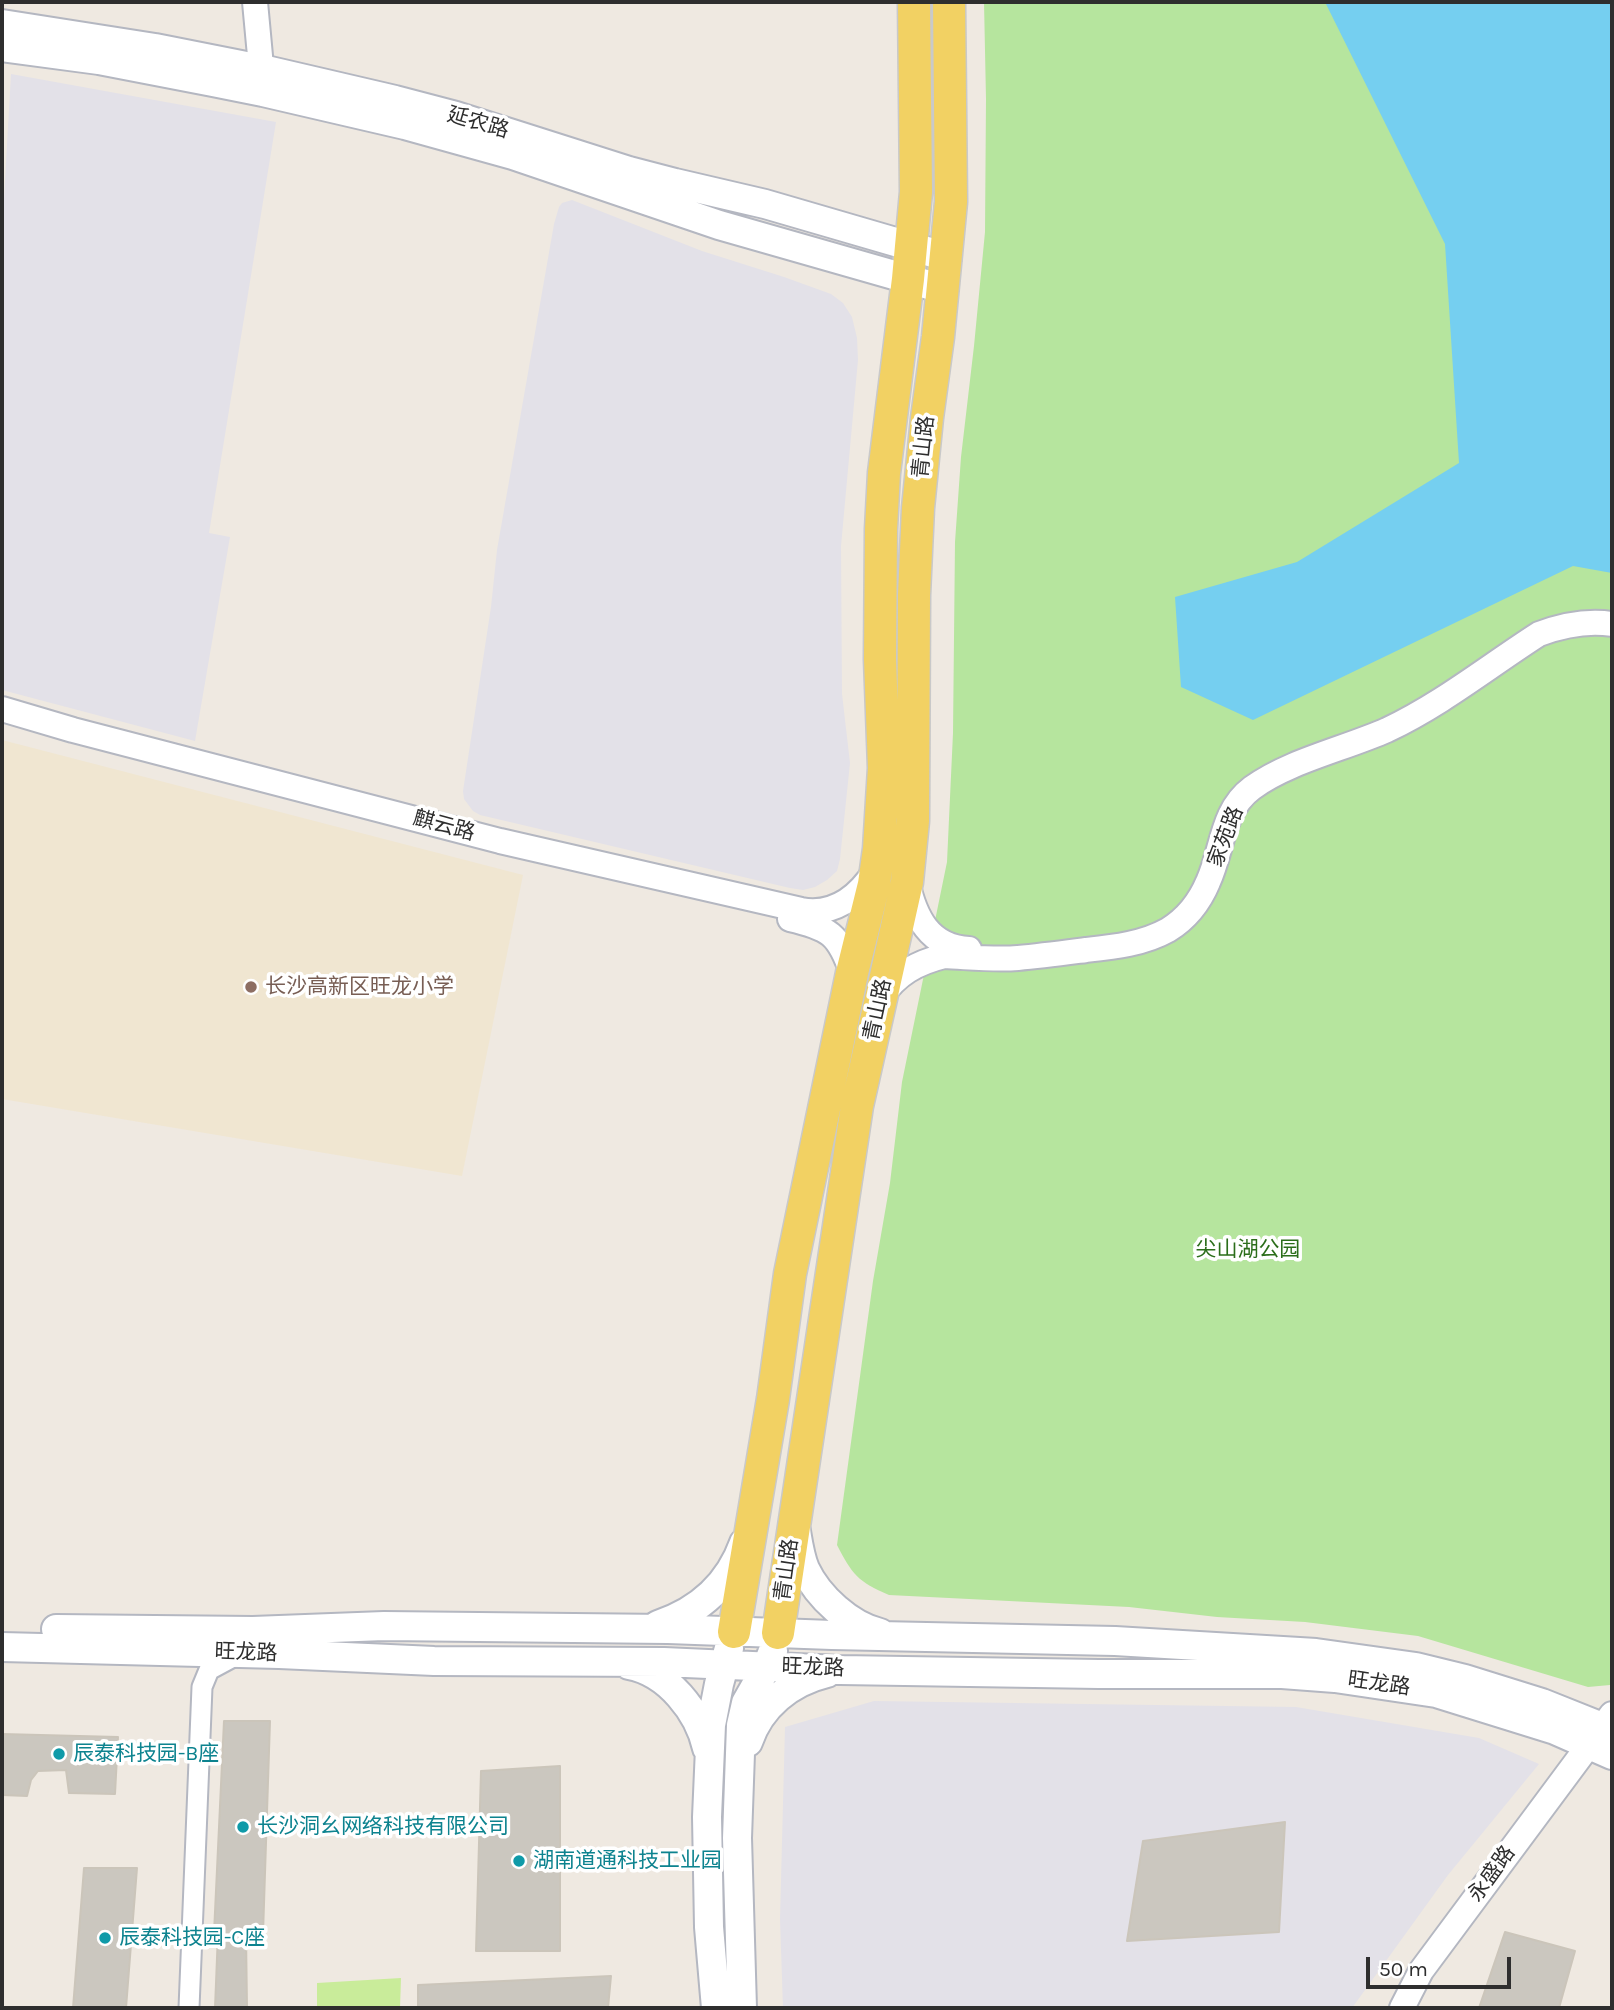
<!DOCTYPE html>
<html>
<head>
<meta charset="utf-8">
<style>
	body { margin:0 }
	#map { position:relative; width:1614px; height:2010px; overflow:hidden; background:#efe9e1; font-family:Karla,sans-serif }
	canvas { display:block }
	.frame { position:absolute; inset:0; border:4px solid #2e2e2e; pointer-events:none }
	.scale { position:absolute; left:1366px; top:1957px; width:145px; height:32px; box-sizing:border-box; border:4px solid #2e2e2e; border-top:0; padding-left:9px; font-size:21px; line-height:24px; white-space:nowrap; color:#2e2e2e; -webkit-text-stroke:5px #fff; paint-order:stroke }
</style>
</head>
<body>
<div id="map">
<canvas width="1614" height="2010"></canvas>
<div class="frame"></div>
<div class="scale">50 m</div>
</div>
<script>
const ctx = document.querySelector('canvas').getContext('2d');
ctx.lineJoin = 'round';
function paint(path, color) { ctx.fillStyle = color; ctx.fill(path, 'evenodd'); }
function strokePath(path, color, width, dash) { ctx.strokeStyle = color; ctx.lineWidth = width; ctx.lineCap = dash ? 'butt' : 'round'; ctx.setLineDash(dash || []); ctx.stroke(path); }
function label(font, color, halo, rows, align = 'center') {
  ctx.font = font + ' Karla,"Noto Sans SC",sans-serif'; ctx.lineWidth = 7; ctx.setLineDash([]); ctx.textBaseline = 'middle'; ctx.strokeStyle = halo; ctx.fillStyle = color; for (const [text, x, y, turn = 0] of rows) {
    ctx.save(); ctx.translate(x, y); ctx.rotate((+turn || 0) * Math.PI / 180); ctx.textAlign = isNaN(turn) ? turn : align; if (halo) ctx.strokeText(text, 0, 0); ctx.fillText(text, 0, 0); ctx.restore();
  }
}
const industrial = new Path2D(`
	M 11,74 L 276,122 L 209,533 L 230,537 L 195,741 L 2,690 L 2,234 Z
	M 572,200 L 702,251 L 784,277 L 831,294 L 843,303 L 852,317 L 857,338 L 858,360 L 841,546 L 842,694 L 850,763 L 840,859 L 837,871 L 827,880 L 815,887 L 803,890 L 790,888 L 480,815 L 473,811 L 464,799 L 463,791 L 491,607 L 497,550 L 554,224 L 559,207 L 562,203 Z
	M 874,1701 L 1296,1707 L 1479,1738 L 1539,1764 L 1448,1875 L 1352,2008 L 783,2008 L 780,1919 L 785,1727 Z`);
const education = new Path2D(`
	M 2,740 L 523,875 L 462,1176 L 2,1099 Z`);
const green = new Path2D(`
	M 984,2 L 1612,2 L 1612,1683 L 1610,1685 L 1588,1687 L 1418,1636 L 1305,1622 L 1217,1617 L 1129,1607 L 889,1595 C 858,1582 852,1574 837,1545 L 873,1281 L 890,1183 L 902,1082 L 947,862 L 953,733 L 955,542 L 961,457 L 974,346 L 985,232 L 986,99 Z`);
const pitch = new Path2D(`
	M 401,1978 L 400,2008 L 317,2008 L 317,1983 Z`);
const water = new Path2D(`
	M 1325,2 L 1612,2 L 1612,573 L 1573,566 L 1253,720 L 1181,687 L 1175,597 L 1297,562 L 1459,463 L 1445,244 Z`);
const building = new Path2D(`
	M 224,1721 L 270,1721 L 263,1934 L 246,1934 L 247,2008 L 215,2008 L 218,1933 L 214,1933 Z
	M 2,1734 L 118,1737 L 115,1794 L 69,1793 L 66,1770 L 38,1771 L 31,1780 L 27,1796 L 2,1795 Z
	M 560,1766 L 560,1951 L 476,1951 L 481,1771 Z
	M 1285,1822 L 1279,1932 L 1127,1941 L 1143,1841 Z
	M 84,1868 L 137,1868 L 126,2008 L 73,2008 Z
	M 1505,1932 L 1575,1951 L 1559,2008 L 1479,2008 Z
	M 611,1976 L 608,2008 L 418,2008 L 418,1985 Z`);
const minor = new Path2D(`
	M 189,2008 L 202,1687 L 209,1670 L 235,1656`);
const tertiary = new Path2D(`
	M 255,2 L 263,88
	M 2,709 L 73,730 L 500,841 L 801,910 C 833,916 858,897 875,871
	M 907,882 C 915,917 929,947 969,949
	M 790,919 C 829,928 839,934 852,973
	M 881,997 C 897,974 916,963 944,956 C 968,957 993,960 1018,958 C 1041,956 1063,953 1086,950 C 1114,947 1143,944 1168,930 C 1186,919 1200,901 1208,882 C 1223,850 1221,811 1252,788 C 1289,761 1344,749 1387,730 C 1442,704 1489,666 1539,634 C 1563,625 1586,620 1612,624
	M 1402,2008 L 1421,1971 L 1612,1714`);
const secondary = new Path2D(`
	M 2,24 L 155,48 L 266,70 L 395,100 L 456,116 L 629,171 L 675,183 L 765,204 L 947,257
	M 2,47 L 99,60 L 213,82 L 263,92 L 405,125 L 513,155 L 719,225 L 943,289
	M 796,1531 C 798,1543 800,1557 805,1569 C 818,1597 850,1626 880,1633
	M 658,1625 C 700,1611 729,1585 744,1543
	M 56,1629 L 253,1631 L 384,1626 L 668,1629 L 832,1635 L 1115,1641 L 1316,1653 L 1416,1667 L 1465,1679 L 1542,1703 L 1612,1731
	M 2,1647 L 279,1654 L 434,1661 L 664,1662 L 840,1670 L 1099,1674 L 1282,1674 L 1335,1678 L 1436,1693 L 1555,1730 L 1612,1755
	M 629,1665 C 668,1672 699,1712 707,1748
	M 748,1742 C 760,1706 790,1682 827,1673
	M 716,2008 L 709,1927 L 707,1817 L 711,1725 L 719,1684 L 729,1648
	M 742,2008 L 737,1838 L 741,1725 L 746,1703 L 767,1666 L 773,1651`);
const primary = new Path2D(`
	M 734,1632 L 773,1399 L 790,1274 L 852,973 L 874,884 L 879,849 L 884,768 L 880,659 L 881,529 L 884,473 L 908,279 L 916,192 L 914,2
	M 778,1633 L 857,1106 L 907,882 L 913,821 L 914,595 L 918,508 L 927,418 L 938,337 L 951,202 L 949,2`);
const markers = [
	[251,987,7,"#8d6e63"],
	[59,1754,7,"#0f9aa8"],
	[243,1827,7,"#0f9aa8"],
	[519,1861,7,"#0f9aa8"],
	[105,1938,7,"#0f9aa8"]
];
const streetNames = [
	["延农路",478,123,16],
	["青山路",924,447,-84],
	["麒云路",444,826,15],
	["家苑路",1226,837,-69],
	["青山路",878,1010,-78],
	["青山路",787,1570,-82],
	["旺龙路",246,1653,2],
	["旺龙路",813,1668,2],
	["旺龙路",1379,1684,8],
	["永盛路",1492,1874,-54]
];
const educationNames = [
	["长沙高新区旺龙小学",265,987]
];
const parkNames = [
	["尖山湖公园",1248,1250]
];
const cultureNames = [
	["辰泰科技园-B座",73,1754],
	["长沙洞幺网络科技有限公司",257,1827],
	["湖南道通科技工业园",533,1861],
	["辰泰科技园-C座",119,1938]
];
paint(industrial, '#e3e1e8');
paint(education, '#f0e6d1');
paint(green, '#b6e59e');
paint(pitch, '#c9ec9a');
paint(water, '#75cff0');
paint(building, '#cbc7bf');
strokePath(building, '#cbc5ba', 2);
strokePath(minor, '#b4b7c1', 23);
strokePath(tertiary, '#b4b7c1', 28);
strokePath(secondary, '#b4b7c1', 32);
strokePath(primary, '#c9c9c9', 35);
strokePath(minor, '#fff', 19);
strokePath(tertiary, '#fff', 24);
strokePath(secondary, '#fff', 28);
strokePath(primary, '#f2d163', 32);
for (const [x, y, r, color] of markers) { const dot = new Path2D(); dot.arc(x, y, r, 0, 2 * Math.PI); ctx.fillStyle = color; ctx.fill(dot); strokePath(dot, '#fff', 2.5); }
label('21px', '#2e2e2e', '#fff', streetNames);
label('21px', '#785e54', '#fff', educationNames, 'left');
label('21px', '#2c6e1b', '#fff', parkNames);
label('21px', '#0d838f', '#fff', cultureNames, 'left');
</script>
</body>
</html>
